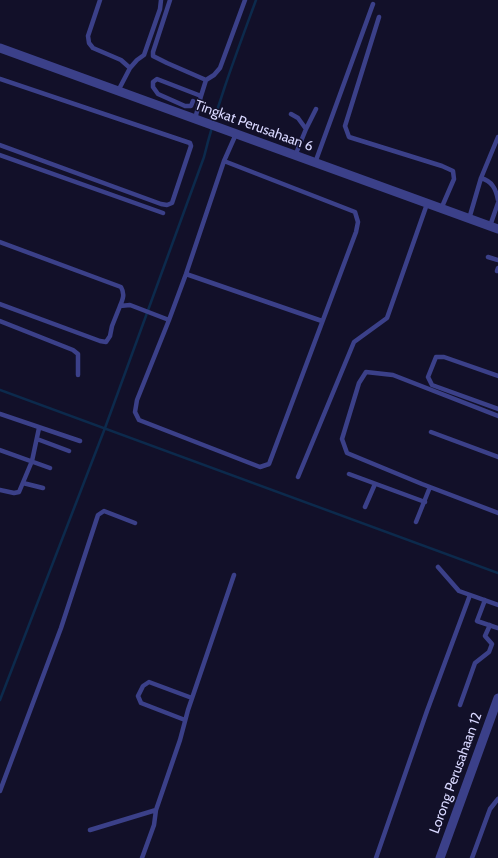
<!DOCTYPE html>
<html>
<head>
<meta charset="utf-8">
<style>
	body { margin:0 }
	canvas { display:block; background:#121029 }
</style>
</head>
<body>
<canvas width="498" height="858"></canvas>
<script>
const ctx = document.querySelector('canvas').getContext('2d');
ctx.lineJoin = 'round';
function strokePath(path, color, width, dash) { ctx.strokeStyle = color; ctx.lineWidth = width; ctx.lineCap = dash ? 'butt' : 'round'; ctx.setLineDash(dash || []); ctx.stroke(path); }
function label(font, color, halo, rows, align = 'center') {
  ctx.font = font + ' Cabin,sans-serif'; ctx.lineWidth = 3; ctx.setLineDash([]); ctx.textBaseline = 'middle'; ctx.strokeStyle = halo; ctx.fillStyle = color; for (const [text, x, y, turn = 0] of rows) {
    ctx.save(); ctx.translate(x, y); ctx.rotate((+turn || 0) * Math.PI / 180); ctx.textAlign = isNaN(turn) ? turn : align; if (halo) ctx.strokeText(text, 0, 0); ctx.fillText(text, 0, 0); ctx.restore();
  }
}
const stream = new Path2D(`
	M 0,390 L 498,573
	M 0,700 L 105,428 L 204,157 C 217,104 237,52 256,0`);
const lane = new Path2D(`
	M 100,0 L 88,36 L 89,43 L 93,48 L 121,60 L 130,68
	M 170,0 L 153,52 L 153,56 L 167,63 L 206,80
	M 379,17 L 345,126 L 349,137 L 442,166 L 453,171 L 454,179 L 441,209
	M 0,79 L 187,142 L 190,143 L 191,146 L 172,203 L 167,205 L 161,204 L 0,145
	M 118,91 L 130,68 L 137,60 L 144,55 L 160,9 L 161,0
	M 201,96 L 206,80 L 214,75 L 220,68 L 245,0
	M 193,101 L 191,106 L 185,106 L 158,94 L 153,87 L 153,82 L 157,79 L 201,96 L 195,119
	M 291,114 L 298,118 L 306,129 L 295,156
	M 306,129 L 316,109
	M 498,137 L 481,178 C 492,181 496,189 498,200
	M 0,155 L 163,213
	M 224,161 L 236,134
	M 315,163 L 373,4
	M 469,219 L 481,178
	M 490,226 L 498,203
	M 0,242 L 121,287 C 125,294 123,299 120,306
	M 488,257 L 498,260
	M 497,271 L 498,268
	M 186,274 L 322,321
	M 0,304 L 100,341 L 106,342 L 110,336 L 112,326 L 120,306 L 130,305 L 169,320 L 137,400 L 135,412 L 139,420 L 260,467 L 269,464 L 356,232 L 358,222 L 355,212 L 224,161 L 186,274 L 169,320
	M 0,321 L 73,350 L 78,354 L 78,375
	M 498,376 L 444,357 L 436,357 L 428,377 L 432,385 L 498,409
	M 0,414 L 80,441
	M 498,416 L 393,375 L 366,372 L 359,383 L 342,439 L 347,453 L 422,484 L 498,513
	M 431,432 L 498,457
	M 37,439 L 69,451
	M 0,450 L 50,468
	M 349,474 L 425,502
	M 298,477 L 354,342 L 387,318 L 427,204
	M 23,483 L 43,488
	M 0,490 L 14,493 L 19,492 L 32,461 L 39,428
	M 365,507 L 375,484
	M 416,522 L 430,487
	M 438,567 L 459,591 L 498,605
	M 485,600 L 477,621 L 498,628
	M 460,705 L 475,663 L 489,652 L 492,644 L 485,636 L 490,625
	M 185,720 L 141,703 L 138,696 L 143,686 L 149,682 L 192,698
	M 0,791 L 61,628 L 98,515 L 104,511 L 135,523
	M 90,830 L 156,810
	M 142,858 L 154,825 L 156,810 L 180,740 L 188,710 L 234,575
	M 376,858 L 427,711 L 470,595
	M 472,858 L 490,809 L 498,799`);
const street = new Path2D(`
	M 0,48 L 498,229
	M 440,858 L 498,698`);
const streetNames = [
	["Tingkat Perusahaan 6",254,126,20],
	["Lorong Perusahaan 12",456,773,-70]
];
strokePath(stream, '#0c2a4c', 2.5);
strokePath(lane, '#3b4089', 4.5);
strokePath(street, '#3b4089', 9);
label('14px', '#d9d8ff', '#121029', streetNames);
</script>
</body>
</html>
